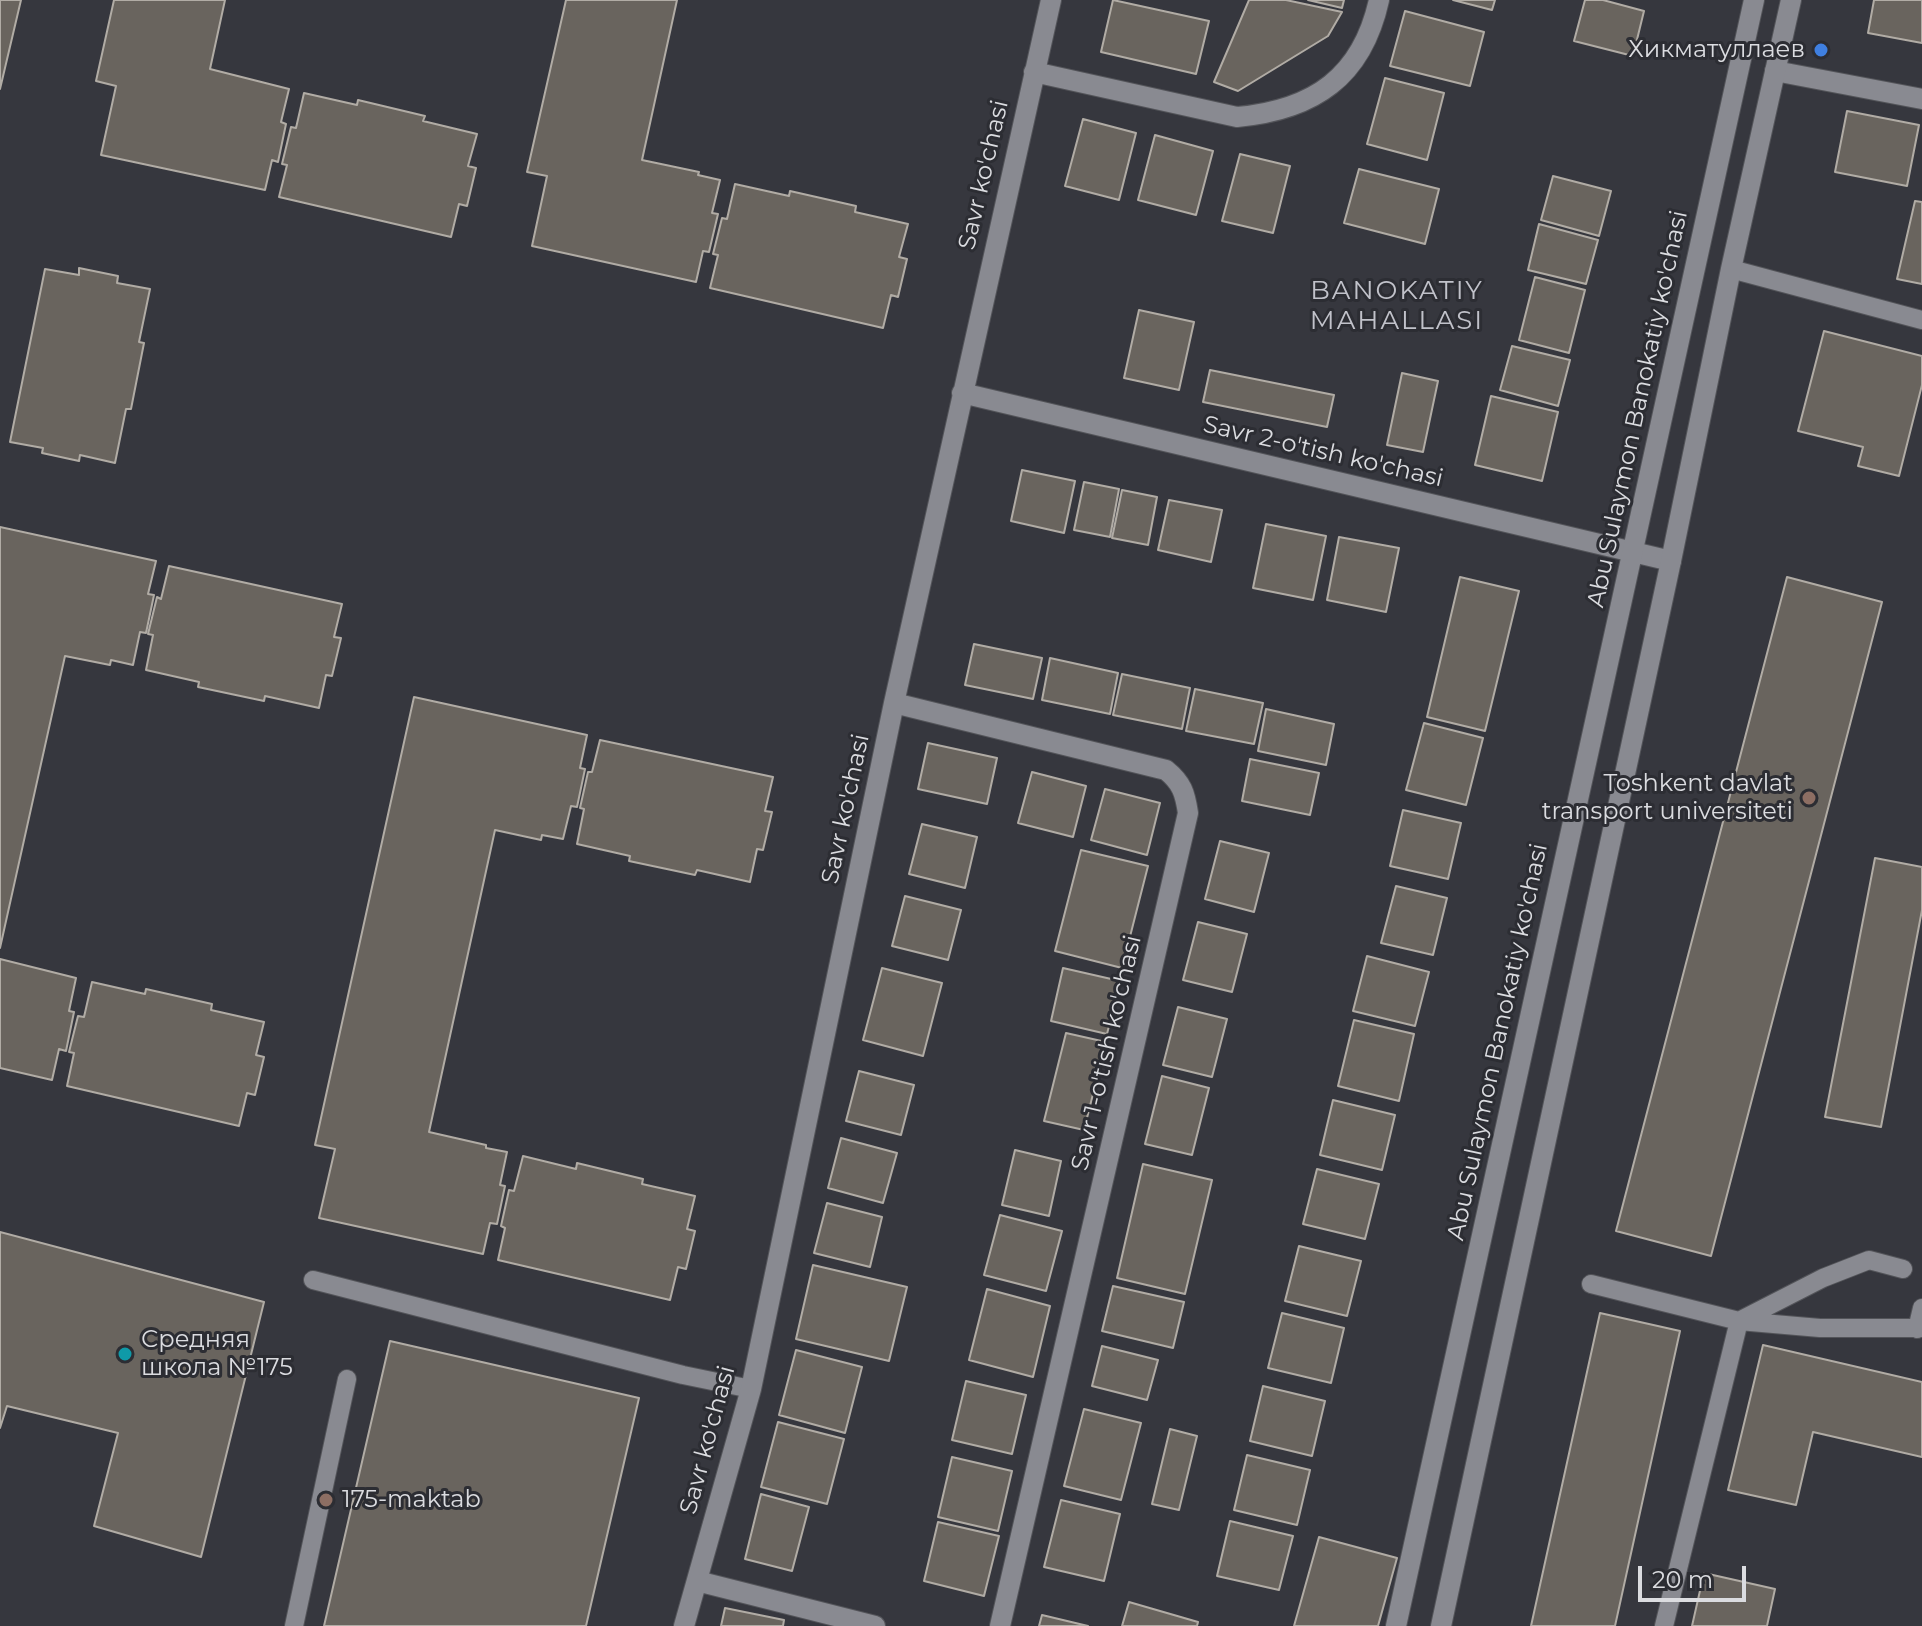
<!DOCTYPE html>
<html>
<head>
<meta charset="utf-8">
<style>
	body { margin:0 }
	#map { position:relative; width:1922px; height:1626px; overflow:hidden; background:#36373e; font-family:Montserrat,sans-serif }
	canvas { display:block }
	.scale { position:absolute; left:1638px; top:1566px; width:108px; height:36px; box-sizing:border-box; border:4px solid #dbdce0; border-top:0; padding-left:10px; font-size:24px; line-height:28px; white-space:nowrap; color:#dbdce0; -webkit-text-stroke:6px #2c2d33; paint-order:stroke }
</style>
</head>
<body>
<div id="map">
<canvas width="1922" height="1626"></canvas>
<div class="scale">20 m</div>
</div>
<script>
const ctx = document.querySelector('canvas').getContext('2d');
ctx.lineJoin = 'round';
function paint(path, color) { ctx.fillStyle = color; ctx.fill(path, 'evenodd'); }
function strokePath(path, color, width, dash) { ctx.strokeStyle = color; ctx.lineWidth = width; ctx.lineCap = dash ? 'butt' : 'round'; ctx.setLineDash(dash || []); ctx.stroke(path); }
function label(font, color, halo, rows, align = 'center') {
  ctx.font = font + ' Montserrat,sans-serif'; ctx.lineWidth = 6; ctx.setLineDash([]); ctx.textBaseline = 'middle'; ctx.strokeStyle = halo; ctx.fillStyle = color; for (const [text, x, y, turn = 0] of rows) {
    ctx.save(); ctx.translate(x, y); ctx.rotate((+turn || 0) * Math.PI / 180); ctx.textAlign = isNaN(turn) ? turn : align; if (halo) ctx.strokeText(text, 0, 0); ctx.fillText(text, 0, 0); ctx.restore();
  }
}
const building = new Path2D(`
	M 0,0 L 21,0 L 0,89 Z
	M 114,0 L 225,0 L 210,69 L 289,89 L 281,122 L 286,124 L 278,162 L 272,160 L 265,190 L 101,155 L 116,86 L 96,81 Z
	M 566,0 L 677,0 L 642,160 L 699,172 L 698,175 L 720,180 L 712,213 L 718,214 L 709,252 L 703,251 L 696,282 L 532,246 L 547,176 L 527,172 Z
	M 1113,0 L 1209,21 L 1196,74 L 1101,52 Z
	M 1249,0 L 1286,0 L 1342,12 L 1328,36 L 1238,91 L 1214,82 Z
	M 1308,0 L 1344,0 L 1342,8 Z
	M 1453,0 L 1495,0 L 1492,10 Z
	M 1585,0 L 1603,0 L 1644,11 L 1633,56 L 1574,41 Z
	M 1874,0 L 1922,0 L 1922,43 L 1868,33 Z
	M 1405,11 L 1484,32 L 1470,86 L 1390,66 Z
	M 1385,78 L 1444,93 L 1427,160 L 1367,144 Z
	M 304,93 L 357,105 L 358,100 L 425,116 L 423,121 L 477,134 L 468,166 L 476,168 L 467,206 L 459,204 L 451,237 L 279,197 L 287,165 L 282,164 L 291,127 L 296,128 Z
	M 1847,111 L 1919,125 L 1907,186 L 1835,172 Z
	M 1083,119 L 1136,133 L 1119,200 L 1065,186 Z
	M 1155,135 L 1213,151 L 1196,215 L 1138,200 Z
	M 1240,154 L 1290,166 L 1273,233 L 1222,221 Z
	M 1359,169 L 1439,189 L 1425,244 L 1344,223 Z
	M 1553,176 L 1611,191 L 1599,236 L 1541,220 Z
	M 735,184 L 789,196 L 790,191 L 856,206 L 855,212 L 908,224 L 899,257 L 907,259 L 898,297 L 891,295 L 883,328 L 710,288 L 718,255 L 713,254 L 722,218 L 727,219 Z
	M 1915,201 L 1922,202 L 1922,284 L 1897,279 Z
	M 1539,224 L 1598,240 L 1586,284 L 1528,270 Z
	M 79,268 L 118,276 L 117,283 L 150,289 L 139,342 L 144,343 L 131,409 L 126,409 L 115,463 L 80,455 L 79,461 L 42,453 L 43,448 L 10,442 L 45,269 L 79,275 Z
	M 1535,277 L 1585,290 L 1569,353 L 1519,340 Z
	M 1139,310 L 1194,322 L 1179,390 L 1124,378 Z
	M 1824,331 L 1922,356 L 1922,385 L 1899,476 L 1858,466 L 1863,447 L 1798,431 Z
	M 1512,346 L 1570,360 L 1558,406 L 1500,390 Z
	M 1210,370 L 1334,395 L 1327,427 L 1203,402 Z
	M 1402,373 L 1438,381 L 1423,452 L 1387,445 Z
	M 1491,396 L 1558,412 L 1542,481 L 1475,465 Z
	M 1022,470 L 1075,481 L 1064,533 L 1011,521 Z
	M 1084,482 L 1119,489 L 1110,537 L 1074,530 Z
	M 1122,490 L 1157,497 L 1148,545 L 1112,538 Z
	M 1169,500 L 1222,510 L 1211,562 L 1158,550 Z
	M 1266,524 L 1326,536 L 1313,600 L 1253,588 Z
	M 0,527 L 156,561 L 148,594 L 154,595 L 146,633 L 140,632 L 133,665 L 111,660 L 110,665 L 65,656 L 0,948 Z
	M 1339,537 L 1399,548 L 1386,612 L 1327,600 Z
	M 169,566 L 342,604 L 334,637 L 341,638 L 332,676 L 326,675 L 319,708 L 265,696 L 264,701 L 198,687 L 199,682 L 146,670 L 153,635 L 148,634 L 157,597 L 161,599 Z
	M 1460,577 L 1519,591 L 1485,731 L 1427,717 Z
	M 1787,577 L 1882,602 L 1711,1256 L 1616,1231 Z
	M 974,644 L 1042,658 L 1033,699 L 965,685 Z
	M 1050,658 L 1118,673 L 1110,714 L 1042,700 Z
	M 1122,674 L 1190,688 L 1182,729 L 1113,715 Z
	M 1195,689 L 1263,703 L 1254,744 L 1186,731 Z
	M 414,697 L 587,735 L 580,768 L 585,769 L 577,807 L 571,806 L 563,839 L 542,835 L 541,840 L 495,830 L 429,1132 L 486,1145 L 486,1148 L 507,1152 L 500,1185 L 505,1186 L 497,1224 L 490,1223 L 483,1254 L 319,1218 L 335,1149 L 315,1145 Z
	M 1266,709 L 1334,724 L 1326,765 L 1258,751 Z
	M 1424,723 L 1483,738 L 1466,805 L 1406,790 Z
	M 600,740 L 773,777 L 765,811 L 772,812 L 763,850 L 757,849 L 750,882 L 697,870 L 695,875 L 629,861 L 630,856 L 577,844 L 584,809 L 580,808 L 588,772 L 592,772 Z
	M 928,743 L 997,758 L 987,804 L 918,789 Z
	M 1250,759 L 1319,773 L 1310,815 L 1242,801 Z
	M 1032,772 L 1086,786 L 1073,837 L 1018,823 Z
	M 1105,789 L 1160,803 L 1147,855 L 1091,840 Z
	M 1403,810 L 1461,823 L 1448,879 L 1390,866 Z
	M 922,824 L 977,837 L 965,888 L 909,874 Z
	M 1220,841 L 1269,853 L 1254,912 L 1205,899 Z
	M 1081,850 L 1148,866 L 1122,968 L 1055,951 Z
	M 1875,858 L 1922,867 L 1922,910 L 1881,1127 L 1825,1117 Z
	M 1396,886 L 1447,898 L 1433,955 L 1381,943 Z
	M 905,896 L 961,910 L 948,960 L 892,946 Z
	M 1198,922 L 1247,934 L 1232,992 L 1183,980 Z
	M 1367,956 L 1429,972 L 1415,1026 L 1353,1011 Z
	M 0,959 L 76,978 L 69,1011 L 74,1012 L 66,1051 L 59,1049 L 52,1080 L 0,1068 Z
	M 882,968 L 942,983 L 923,1056 L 863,1040 Z
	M 1063,968 L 1120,981 L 1107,1034 L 1051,1021 Z
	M 92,982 L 145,994 L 146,989 L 212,1004 L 211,1010 L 264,1022 L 256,1055 L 264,1057 L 255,1095 L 247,1093 L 239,1126 L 67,1086 L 74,1053 L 69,1052 L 78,1016 L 84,1017 Z
	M 1178,1007 L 1227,1019 L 1212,1077 L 1163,1065 Z
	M 1354,1020 L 1414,1034 L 1399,1101 L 1338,1086 Z
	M 1066,1033 L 1106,1042 L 1084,1130 L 1044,1121 Z
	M 859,1071 L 914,1085 L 901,1135 L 846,1121 Z
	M 1162,1076 L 1209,1088 L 1192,1155 L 1145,1144 Z
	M 1333,1100 L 1395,1115 L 1382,1170 L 1320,1155 Z
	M 841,1138 L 897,1153 L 883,1203 L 828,1188 Z
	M 1015,1150 L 1061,1161 L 1049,1216 L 1002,1205 Z
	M 523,1156 L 576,1169 L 577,1163 L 643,1179 L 642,1184 L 695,1196 L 687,1229 L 695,1231 L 686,1269 L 678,1267 L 670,1300 L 498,1260 L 505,1228 L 501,1226 L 509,1190 L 514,1191 Z
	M 1143,1164 L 1212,1180 L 1185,1294 L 1117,1278 Z
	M 1317,1169 L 1379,1184 L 1365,1239 L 1303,1224 Z
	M 827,1203 L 882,1217 L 870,1267 L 814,1253 Z
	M 1000,1215 L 1062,1231 L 1046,1291 L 984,1275 Z
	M 0,1232 L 264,1302 L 201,1557 L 94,1526 L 118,1433 L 7,1406 L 0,1428 Z
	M 1299,1246 L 1361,1261 L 1347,1316 L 1285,1301 Z
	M 813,1265 L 907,1287 L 889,1361 L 796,1339 Z
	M 1113,1286 L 1184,1302 L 1173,1348 L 1102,1331 Z
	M 987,1289 L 1050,1306 L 1033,1377 L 969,1360 Z
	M 1282,1313 L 1344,1328 L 1331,1383 L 1268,1368 Z
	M 1600,1313 L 1680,1331 L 1615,1626 L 1531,1626 Z
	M 390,1341 L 639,1398 L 586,1626 L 324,1626 Z
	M 1763,1345 L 1922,1382 L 1922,1457 L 1813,1432 L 1796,1505 L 1728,1490 Z
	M 1102,1346 L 1158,1360 L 1147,1400 L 1092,1386 Z
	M 796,1350 L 862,1367 L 845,1433 L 779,1415 Z
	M 966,1381 L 1026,1395 L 1012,1454 L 952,1440 Z
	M 1263,1386 L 1325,1401 L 1312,1456 L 1250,1441 Z
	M 1084,1409 L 1141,1423 L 1121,1500 L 1064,1486 Z
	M 778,1422 L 844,1439 L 827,1504 L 761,1487 Z
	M 1170,1429 L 1197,1436 L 1179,1510 L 1152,1504 Z
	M 1247,1455 L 1310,1470 L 1297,1525 L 1234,1510 Z
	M 952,1457 L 1012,1471 L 998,1531 L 938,1517 Z
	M 761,1494 L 809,1507 L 792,1571 L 745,1559 Z
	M 1061,1500 L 1120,1514 L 1104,1581 L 1044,1567 Z
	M 1230,1521 L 1293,1536 L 1279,1590 L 1217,1576 Z
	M 938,1522 L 999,1536 L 984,1596 L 924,1581 Z
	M 1319,1537 L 1397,1558 L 1378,1626 L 1294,1626 Z
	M 1704,1573 L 1775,1589 L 1767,1626 L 1692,1626 Z
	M 1129,1602 L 1198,1622 L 1197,1626 L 1122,1626 Z
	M 725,1608 L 784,1620 L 783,1626 L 721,1626 Z
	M 1042,1615 L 1088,1626 L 1039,1626 Z`);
const service = new Path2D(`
	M 1731,269 L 1922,320
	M 313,1280 L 683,1375 L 751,1389
	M 1591,1284 L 1739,1321 L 1820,1328 L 1922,1328
	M 1917,1329 L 1922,1308
	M 294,1626 L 347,1379
	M 1664,1626 L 1739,1321 L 1823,1278 L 1869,1260 L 1903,1269`);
const minor = new Path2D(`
	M 1775,71 L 1922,99
	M 1034,72 L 1237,117 C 1314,110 1362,77 1379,0
	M 962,393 L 1671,561
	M 894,703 L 1166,770 C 1182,783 1185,793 1188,813 L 1000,1626
	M 697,1581 L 875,1626
	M 684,1626 L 751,1389 L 894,703 L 1051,0`);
const secondary = new Path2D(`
	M 1396,1626 L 1754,0
	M 1441,1626 L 1671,561 L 1731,269 L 1791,0`);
const markers = [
	[1821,50,8,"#3f7fe0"],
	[1809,798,8,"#8d6e63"],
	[125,1354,8,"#0f9aa8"],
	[326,1500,8,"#8d6e63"]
];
const poiNames = [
	["Хикматуллаев",1805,50],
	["Toshkent davlat",1793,784],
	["transport universiteti",1793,812],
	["Средняя",141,1340,"left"],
	["школа №175",141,1368,"left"],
	["175-maktab",342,1500,"left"]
];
const streetNames = [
	["Savr ko'chasi",984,175,-77],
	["Abu Sulaymon Banokatiy ko'chasi",1638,409,-78],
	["Savr 2-o'tish ko'chasi",1323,452,13],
	["Savr ko'chasi",846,809,-78],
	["Abu Sulaymon Banokatiy ko'chasi",1498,1042,-78],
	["Savr 1-o'tish ko'chasi",1107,1053,-77],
	["Savr ko'chasi",708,1440,-75]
];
const neighbourhoodNames = [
	["BANOKATIY",1397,291],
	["MAHALLASI",1397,321]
];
paint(building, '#69645e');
strokePath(building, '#b1aca5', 2);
strokePath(service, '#535459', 20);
strokePath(minor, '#535459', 22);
strokePath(secondary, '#535459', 22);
strokePath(service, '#898a91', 18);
strokePath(minor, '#898a91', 20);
strokePath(secondary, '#898a91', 20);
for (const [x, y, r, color] of markers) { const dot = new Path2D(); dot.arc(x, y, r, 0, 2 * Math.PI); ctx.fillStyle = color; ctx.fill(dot); strokePath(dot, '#2c2d33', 3); }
label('24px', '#dbdce0', '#2c2d33', poiNames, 'right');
label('24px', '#dbdce0', '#2c2d33', streetNames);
ctx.letterSpacing = '2px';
label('26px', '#c1c2ca', '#2c2d33', neighbourhoodNames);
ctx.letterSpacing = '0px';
</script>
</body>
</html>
